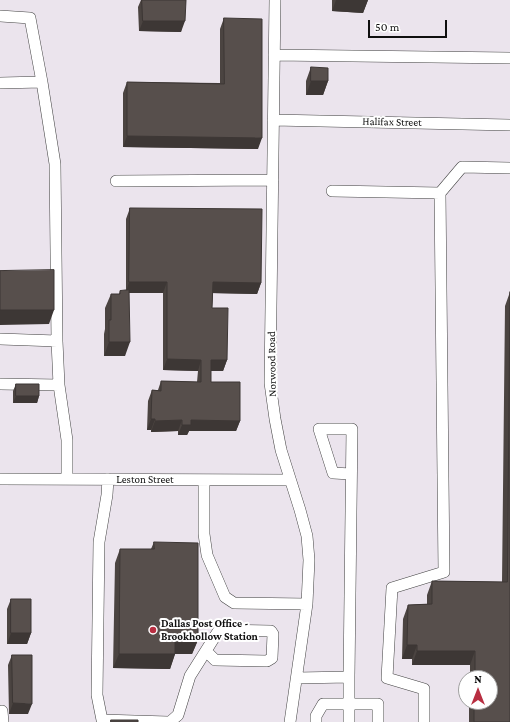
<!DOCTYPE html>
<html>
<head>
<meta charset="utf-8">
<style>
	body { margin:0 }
	#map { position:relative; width:510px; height:722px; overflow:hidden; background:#fefbf2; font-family:"Crimson Pro",serif }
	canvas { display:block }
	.north { position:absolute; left:458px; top:670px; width:40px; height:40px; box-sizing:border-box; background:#fff; border:1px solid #9f9f9f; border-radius:50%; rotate:0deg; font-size:11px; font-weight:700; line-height:16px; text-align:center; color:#0f0f0f }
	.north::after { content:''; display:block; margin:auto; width:14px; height:18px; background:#b82e41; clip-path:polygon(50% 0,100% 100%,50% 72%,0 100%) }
	.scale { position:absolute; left:368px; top:20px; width:79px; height:18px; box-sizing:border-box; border:2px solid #0f0f0f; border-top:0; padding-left:5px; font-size:12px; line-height:14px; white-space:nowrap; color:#0f0f0f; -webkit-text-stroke:3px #fff; paint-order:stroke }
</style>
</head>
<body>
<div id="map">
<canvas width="510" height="722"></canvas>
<div class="north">N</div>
<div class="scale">50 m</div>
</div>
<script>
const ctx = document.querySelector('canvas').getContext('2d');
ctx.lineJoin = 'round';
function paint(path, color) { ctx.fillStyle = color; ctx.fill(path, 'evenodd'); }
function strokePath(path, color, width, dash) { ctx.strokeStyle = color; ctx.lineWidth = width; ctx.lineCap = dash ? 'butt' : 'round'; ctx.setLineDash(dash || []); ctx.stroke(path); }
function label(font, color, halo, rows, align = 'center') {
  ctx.font = font + ' "Crimson Pro",serif'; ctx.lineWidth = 4; ctx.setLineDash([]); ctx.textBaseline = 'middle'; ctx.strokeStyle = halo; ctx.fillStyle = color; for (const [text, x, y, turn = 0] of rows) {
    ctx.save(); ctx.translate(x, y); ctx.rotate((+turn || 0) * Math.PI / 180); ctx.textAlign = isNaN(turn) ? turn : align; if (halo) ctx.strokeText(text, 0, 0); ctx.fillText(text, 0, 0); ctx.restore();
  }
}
const industrial = new Path2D(`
	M 0,0 L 510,0 L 510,722 L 0,722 ZM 466,678 L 490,678 L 490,702 L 466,702 Z`);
const minor = new Path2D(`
	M 275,0 L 270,383 L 275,419 L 281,450 L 300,510 L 307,536 L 309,560 L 307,604 L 290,722
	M 0,16 L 30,18 L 42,82
	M 274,55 L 510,58
	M 0,83 L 42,82 L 55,164 L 57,341
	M 273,120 L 510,125
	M 116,181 L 273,180
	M 332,191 L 440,193 L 444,572 L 392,588 L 387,678 L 424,689 L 424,722
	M 440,193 L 462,167 L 510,168
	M 0,339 L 57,341 L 59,385 L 67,440 L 67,479
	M 0,384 L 59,385
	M 0,479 L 290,480
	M 108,479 L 107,495 L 99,542 L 97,695 L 102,720 L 168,722
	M 204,480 L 204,534 L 207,555 L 225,597 L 234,603 L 307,604
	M 349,677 L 352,429 L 319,429 L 333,473 L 351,474
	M 297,678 L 349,677 L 349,722
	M 2,711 L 3,722
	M 170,722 L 178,715 L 190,676 L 219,630 L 271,631 L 273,634 L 272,658 L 267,661 L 215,660 L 206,651
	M 316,722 L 316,716 L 323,704 L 378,704 L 378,722`);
const wall = new Path2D(`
	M 141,0 L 186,0 L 181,32 L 139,31 L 138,7 Z
	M 332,0 L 368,0 L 363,13 L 332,11 Z
	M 224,18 L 258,149 L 123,147 L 123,93 L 127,82 L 220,83 L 220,29 Z
	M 311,67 L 328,81 L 323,95 L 306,95 L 306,81 Z
	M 130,208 L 261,283 L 257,294 L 213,293 L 212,308 L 227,360 L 223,371 L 211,371 L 211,382 L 240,421 L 236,431 L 189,431 L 187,435 L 178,435 L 178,431 L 151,432 L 151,430 L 147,430 L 148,401 L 152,390 L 158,390 L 161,381 L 197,382 L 198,371 L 163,370 L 163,293 L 129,293 L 125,356 L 104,356 L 104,334 L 105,329 L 105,308 L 111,294 L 119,294 L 120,291 L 126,290 L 126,219 Z
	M 510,292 L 510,722 L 469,722 L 469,702 L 490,702 L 490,678 L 470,678 L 470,665 L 412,665 L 412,659 L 402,659 L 403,619 L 408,605 L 427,604 L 427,595 L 432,581 L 502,582 L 505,306 Z
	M 16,384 L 39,396 L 37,403 L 13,403 L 13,391 Z
	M 154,542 L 198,640 L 192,654 L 175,654 L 170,669 L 113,668 L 115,563 L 120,549 L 151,549 Z
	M 11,599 L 31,633 L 27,644 L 7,644 L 7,609 Z
	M 12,655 L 28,714 L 9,714 L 8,665 Z`);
const shadedWall = new Path2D(`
	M 336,0 L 368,0 L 363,13 L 332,11 Z
	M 143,21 L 185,21 L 181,32 L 139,31 Z
	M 311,81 L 328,81 L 323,95 L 306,95 Z
	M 127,136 L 262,138 L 258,149 L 123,147 Z
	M 129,282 L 167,282 L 163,293 L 126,293 Z
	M 213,282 L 261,283 L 257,294 L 209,293 Z
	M 0,310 L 54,310 L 49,324 L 0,325 Z
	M 109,342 L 130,342 L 125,356 L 104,356 Z
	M 167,359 L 201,360 L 198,371 L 163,370 Z
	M 211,360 L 227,360 L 223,371 L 208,371 Z
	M 16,396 L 39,396 L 37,403 L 13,403 Z
	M 151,419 L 155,419 L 151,430 L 147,430 Z
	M 182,420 L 178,431 L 151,432 L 155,421 Z
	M 191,420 L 240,421 L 236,431 L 189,431 L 187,435 L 178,435 L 182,425 Z
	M 11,633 L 31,633 L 27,644 L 7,644 Z
	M 175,640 L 198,640 L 192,654 L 170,654 Z
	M 407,645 L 417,645 L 412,659 L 402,659 Z
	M 417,651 L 475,651 L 470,665 L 412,665 Z
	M 119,654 L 175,654 L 170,669 L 113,668 Z
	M 13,703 L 32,704 L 28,714 L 9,714 Z`);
const building = new Path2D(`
	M 142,0 L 186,0 L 185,21 L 143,21 Z
	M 224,18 L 262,19 L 262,138 L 127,136 L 127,82 L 224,84 Z
	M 311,67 L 328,68 L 328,81 L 311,81 Z
	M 130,208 L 262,209 L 261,283 L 213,282 L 212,308 L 228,308 L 227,360 L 211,360 L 211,382 L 240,382 L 240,421 L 191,420 L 191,425 L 182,425 L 182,420 L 155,421 L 155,419 L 151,419 L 152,390 L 161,391 L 161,381 L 201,382 L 201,360 L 167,359 L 167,282 L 129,282 Z
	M 54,270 L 54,310 L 0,310 L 0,271 Z
	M 129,290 L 130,342 L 109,342 L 109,320 L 111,320 L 111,294 L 120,294 L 120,291 Z
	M 510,292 L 510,722 L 474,722 L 474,702 L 490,702 L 490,678 L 475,678 L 475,651 L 417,651 L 417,645 L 407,645 L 408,605 L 432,604 L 432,581 L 507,582 Z
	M 16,384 L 39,384 L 39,396 L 16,396 Z
	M 154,542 L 198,543 L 198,640 L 175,640 L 175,654 L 119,654 L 120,549 L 154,549 Z
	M 11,599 L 31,599 L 31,633 L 11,633 Z
	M 12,655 L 32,655 L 32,704 L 13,703 Z
	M 111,720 L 138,720 L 138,722 L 111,722 Z`);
const markers = [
	[153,630,4,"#b82e41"]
];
const streetNames = [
	["Halifax Street",392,122,1],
	["Norwood Road",272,364,-91],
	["Leston Street",145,480]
];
const poiNames = [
	["Dallas Post Office -",161,624],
	["Brookhollow Station",161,637]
];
paint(industrial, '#ebe4ed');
strokePath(minor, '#424242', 12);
strokePath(minor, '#fff', 11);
paint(wall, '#4b4441');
paint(shadedWall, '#3d3735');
paint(building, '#574f4c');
strokePath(building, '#3d3735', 1);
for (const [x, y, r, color] of markers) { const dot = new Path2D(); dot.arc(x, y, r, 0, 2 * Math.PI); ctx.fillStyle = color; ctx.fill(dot); strokePath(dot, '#fff', 1.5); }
label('11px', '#0f0f0f', '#fff', streetNames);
label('bold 11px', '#0f0f0f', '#fff', poiNames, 'left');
</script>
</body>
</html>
